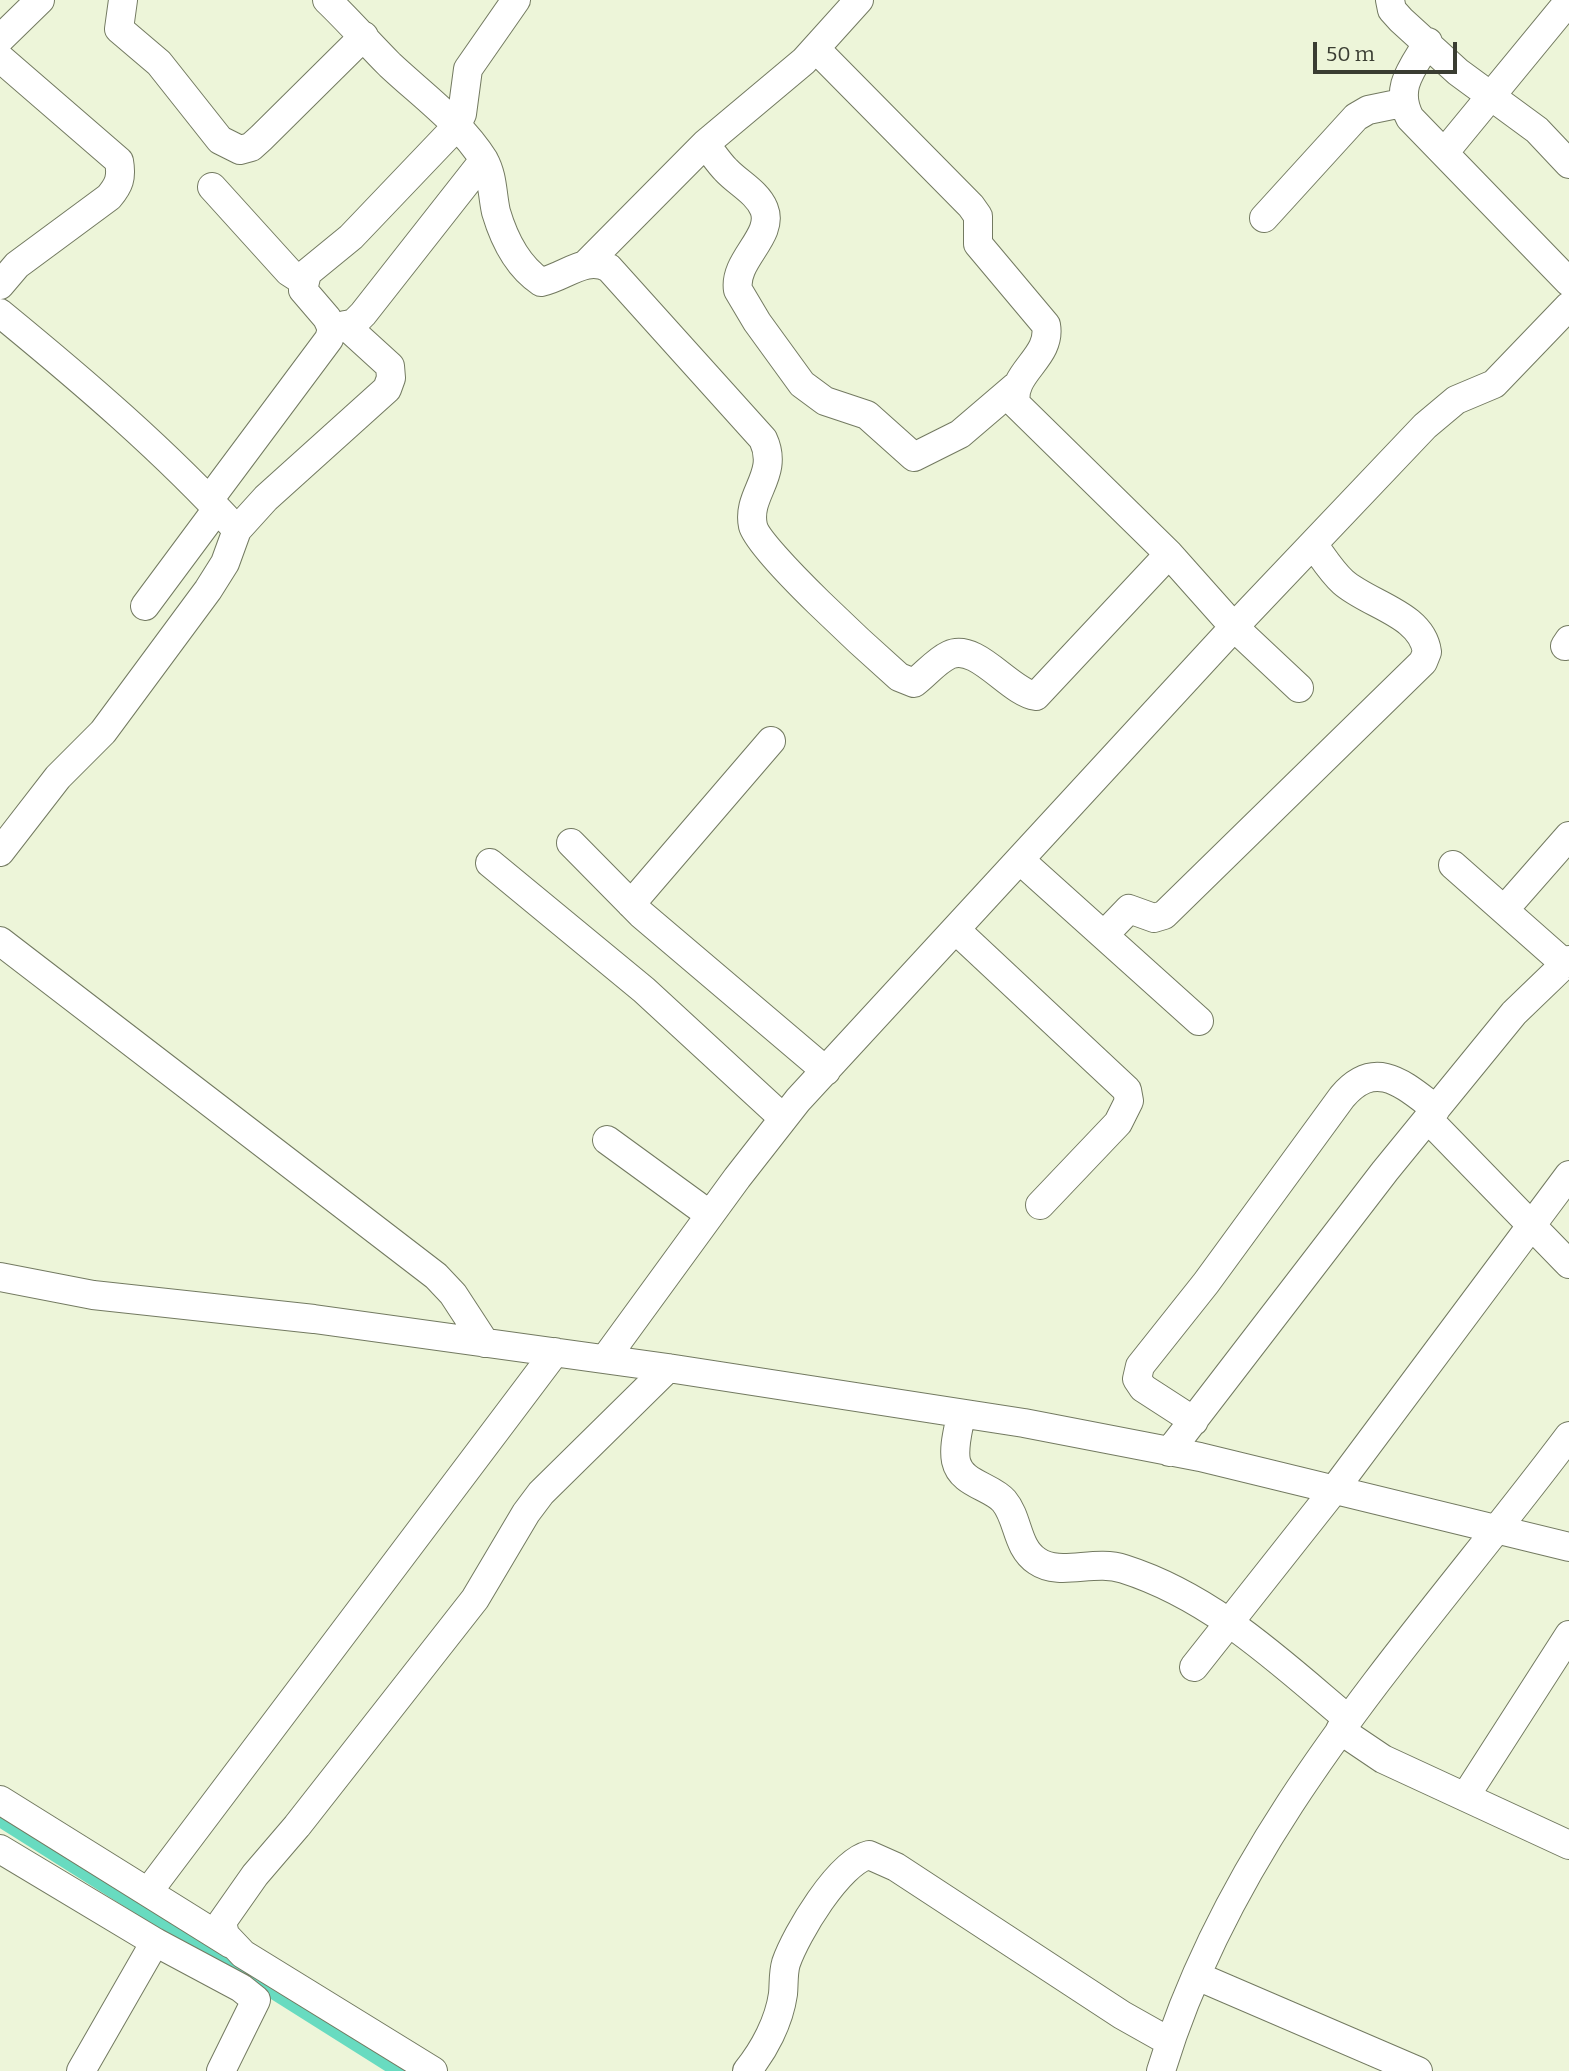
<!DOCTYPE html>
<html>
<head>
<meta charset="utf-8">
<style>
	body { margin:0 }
	#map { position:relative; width:1569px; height:2071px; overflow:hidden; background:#edf5d9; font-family:Bitter,serif }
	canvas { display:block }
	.scale { position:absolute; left:1313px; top:42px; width:144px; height:32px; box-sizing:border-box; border:4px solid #3a3d32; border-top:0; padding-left:9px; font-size:21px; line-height:24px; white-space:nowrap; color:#3a3d32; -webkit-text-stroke:5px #edf5d9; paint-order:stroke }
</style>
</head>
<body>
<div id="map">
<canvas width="1569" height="2071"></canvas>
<div class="scale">50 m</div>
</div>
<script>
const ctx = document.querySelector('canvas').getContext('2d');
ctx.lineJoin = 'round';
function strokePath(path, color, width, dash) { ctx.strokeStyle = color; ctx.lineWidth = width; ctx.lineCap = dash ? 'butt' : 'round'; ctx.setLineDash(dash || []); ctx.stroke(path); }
const canal = new Path2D(`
	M 0,1817 L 403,2071`);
const minor = new Path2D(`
	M 123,0 L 119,29 L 159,63 L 220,140 L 240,150 L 251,147 L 261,138 L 364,36
	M 327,0 C 349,21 369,44 390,65 C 422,95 461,123 484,160 C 493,176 492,194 496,212 C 504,239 517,266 541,282 C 565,277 586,255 609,268 L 763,439 C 780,475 746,494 753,526 C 759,551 874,655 899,677 L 914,683 C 926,674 936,661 949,655 C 977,642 1009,692 1036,696 L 1169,554
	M 1390,0 L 1392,10 L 1401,20 L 1458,72 L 1537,130 L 1569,164
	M 0,39 L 40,0
	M 1428,42 C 1412,69 1394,88 1410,118 L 1569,282
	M 816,49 L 971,206 L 978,216 L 978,244 L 1046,325 C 1052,358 1010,372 1016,404 L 1169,554 L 1234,627 L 1299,688
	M 0,58 L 119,161 C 122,178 119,185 109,197 L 17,265 L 0,285
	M 705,144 C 712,152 718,162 726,170 C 738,183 757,192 764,209 C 775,236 733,260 738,290 L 757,322 L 802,384 L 825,401 L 867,415 L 914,457 L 960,434 L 1015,387
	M 1444,153 L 1569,1
	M 212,187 L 289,272 L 303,281
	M 1264,218 L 1356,117 L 1368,110 L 1402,103
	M 587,263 L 705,144 L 804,61 L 859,0
	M 0,313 C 83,381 165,451 237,530
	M 332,329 L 354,323 L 363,314 L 484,160
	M 209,500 L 329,339 L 332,329 L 327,318 L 303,290 L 307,273 L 351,237 L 456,127 L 462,114 L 468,69 L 516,0
	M 145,606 L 217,509
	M 1565,646 L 1569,640
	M 571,843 L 641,914 L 826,1071
	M 0,852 L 58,777 L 103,732 L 208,590 L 225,563 L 237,530 L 266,498 L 387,389 L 391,378 L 390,366 L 345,325
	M 1021,861 L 1199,1021
	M 490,863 L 644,990 L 783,1118
	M 1453,865 L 1565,964
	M 631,904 L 771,741
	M 1504,910 L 1569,836
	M 957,931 L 1127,1090 L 1129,1101 L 1118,1123 L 1040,1205
	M 1104,935 L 1129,909 L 1154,918 L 1164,915 L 1423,662 L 1427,652 C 1422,614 1369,605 1343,582 C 1331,571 1322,556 1313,544
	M 0,941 L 436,1276 L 453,1294 L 485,1343
	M 1428,1119 L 1569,1264
	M 607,1140 L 710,1215
	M 0,1277 L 93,1295 L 314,1319 L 668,1368 L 1024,1423 L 1200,1457 L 1569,1547
	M 605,1359 L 737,1178 L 798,1100 L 1234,627 L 1425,426 L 1456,400 L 1494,384 L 1569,306
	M 961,1414 C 959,1428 953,1446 956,1461 C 961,1484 991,1486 1004,1501 C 1019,1519 1016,1547 1037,1561 C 1060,1577 1094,1559 1124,1569 C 1212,1597 1279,1661 1348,1719
	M 1194,1421 L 1143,1388 L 1137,1379 L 1140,1366 L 1206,1283 L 1342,1097 C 1376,1057 1404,1085 1436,1109
	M 1169,1452 L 1385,1171 L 1514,1013 L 1569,960
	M 1194,1667 L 1334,1490 L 1569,1175
	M 1340,1730 L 1383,1759 L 1569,1845
	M 1465,1797 L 1569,1635
	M 0,1800 L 231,1944
	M 0,1849 L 155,1942 L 241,1988 L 256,2000 L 221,2071
	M 148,1892 L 555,1352
	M 1197,1976 L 1418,2071
	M 81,2071 L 155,1942
	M 433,2071 L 243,1954 L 225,1935 L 222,1922 L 255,1875 L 297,1826 L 475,1599 L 526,1513 L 541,1493 L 668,1368
	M 747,2071 C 764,2050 779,2022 783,1994 C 784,1984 783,1973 786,1963 C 796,1934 839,1862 869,1855 L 896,1867 L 1122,2015 L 1170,2042
	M 1161,2071 C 1235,1825 1418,1637 1569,1436`);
strokePath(canal, '#68dbc0', 19);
strokePath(minor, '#737a61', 30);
strokePath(minor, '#fff', 28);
</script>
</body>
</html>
